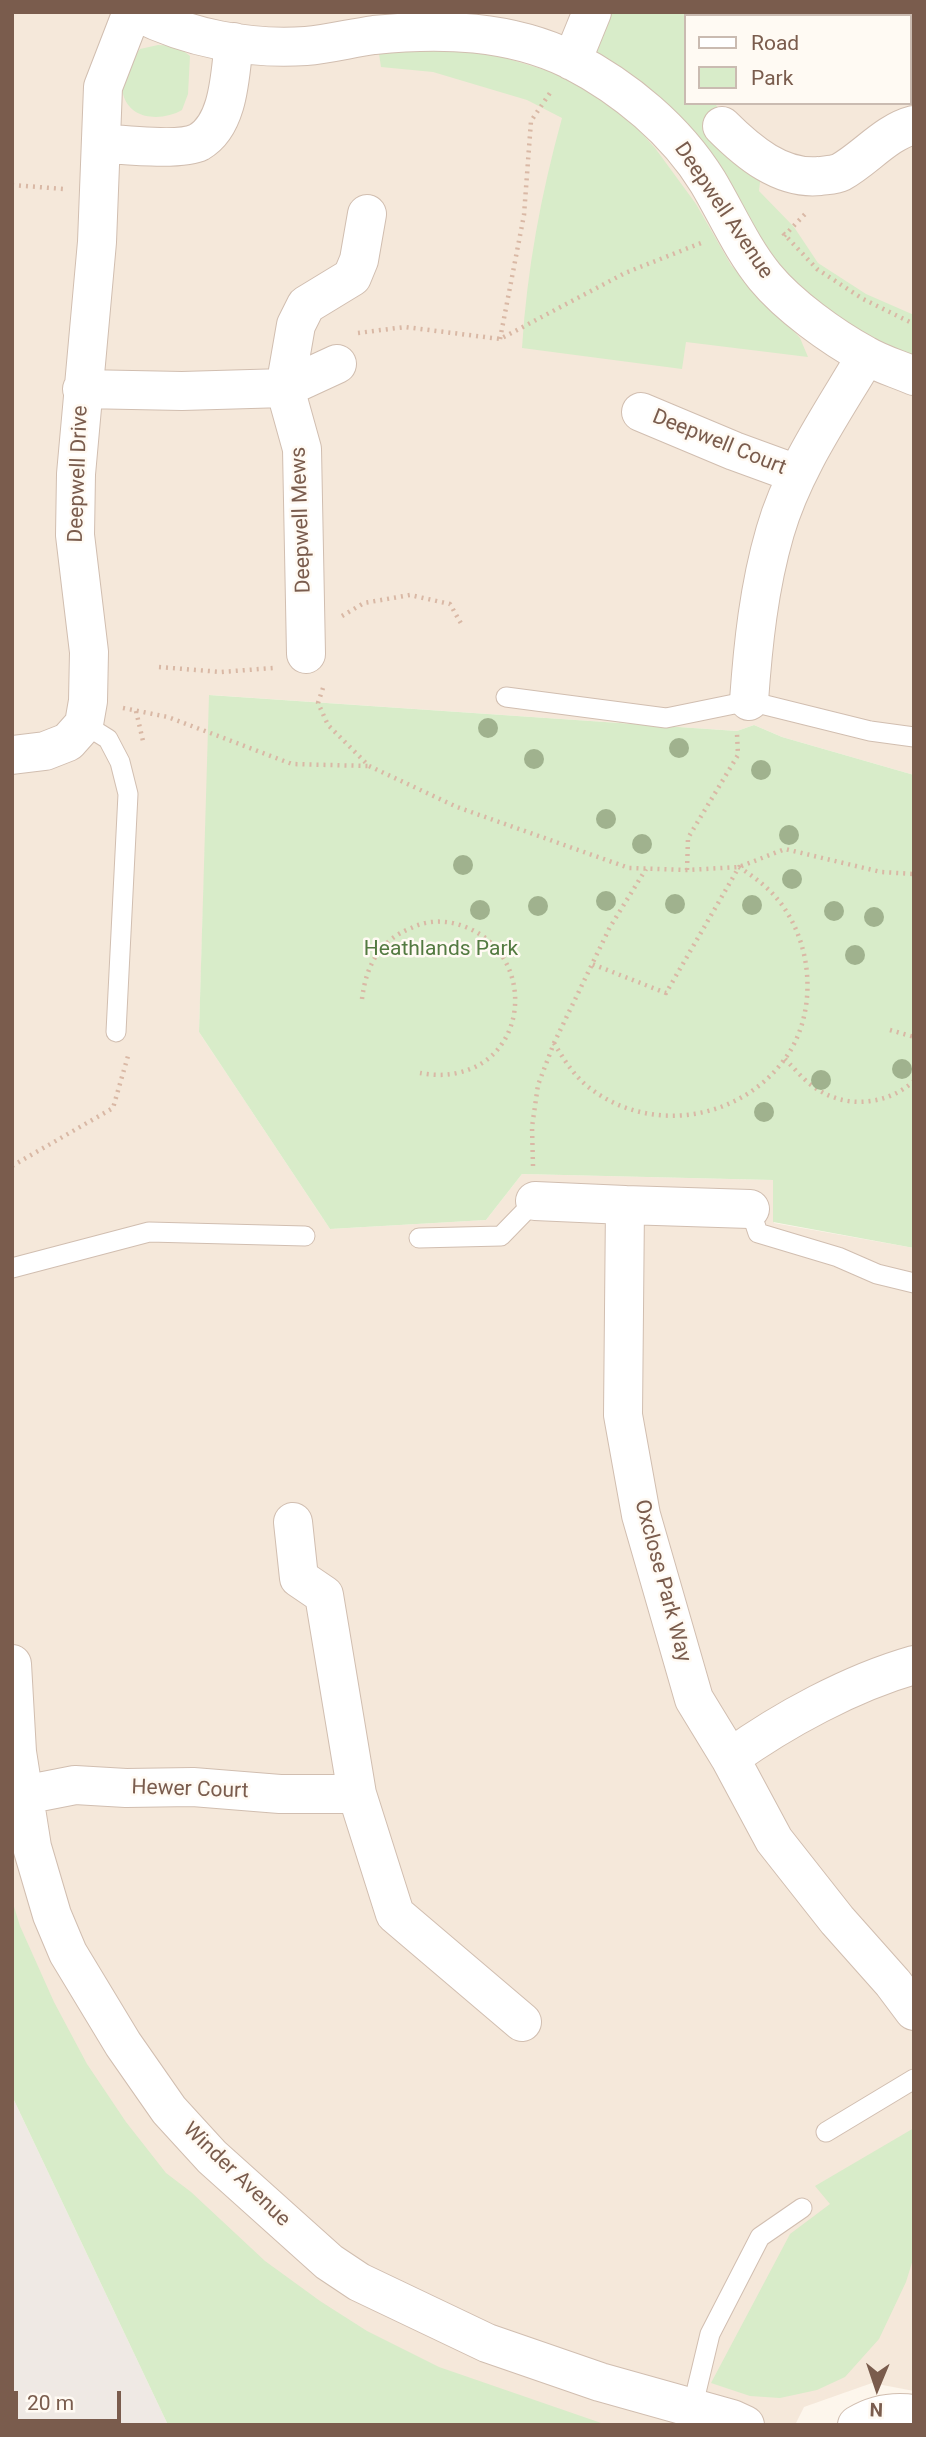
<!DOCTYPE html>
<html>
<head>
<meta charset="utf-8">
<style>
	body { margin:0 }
	#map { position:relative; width:926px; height:2437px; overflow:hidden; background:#fdf6ec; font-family:Roboto,sans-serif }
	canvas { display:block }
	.frame { position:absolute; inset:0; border:14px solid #7a5c4d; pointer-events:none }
	.legend { position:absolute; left:684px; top:14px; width:228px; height:91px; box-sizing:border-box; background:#fffaf3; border:2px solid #cabbb1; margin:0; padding:9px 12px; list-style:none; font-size:21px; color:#7a5c4d }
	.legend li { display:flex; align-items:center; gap:14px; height:35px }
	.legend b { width:35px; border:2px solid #cabbb1 }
	.north { position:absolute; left:842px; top:2353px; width:70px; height:70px; -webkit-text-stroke:5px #fffaf3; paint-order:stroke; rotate:182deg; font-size:19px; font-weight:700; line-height:28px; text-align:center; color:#7a5c4d }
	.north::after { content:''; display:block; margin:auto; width:24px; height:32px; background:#7a5c4d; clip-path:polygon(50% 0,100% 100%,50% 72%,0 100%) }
	.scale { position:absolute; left:14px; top:2391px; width:107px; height:32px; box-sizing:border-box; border:4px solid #7a5c4d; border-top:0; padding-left:9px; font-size:21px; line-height:24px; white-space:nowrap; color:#7a5c4d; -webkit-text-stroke:5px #fffaf3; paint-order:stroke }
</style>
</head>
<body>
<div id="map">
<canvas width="926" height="2437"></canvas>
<div class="frame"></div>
<ul class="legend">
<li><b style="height:9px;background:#fff"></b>Road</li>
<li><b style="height:19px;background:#d8ecc9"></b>Park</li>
</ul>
<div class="north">N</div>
<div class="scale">20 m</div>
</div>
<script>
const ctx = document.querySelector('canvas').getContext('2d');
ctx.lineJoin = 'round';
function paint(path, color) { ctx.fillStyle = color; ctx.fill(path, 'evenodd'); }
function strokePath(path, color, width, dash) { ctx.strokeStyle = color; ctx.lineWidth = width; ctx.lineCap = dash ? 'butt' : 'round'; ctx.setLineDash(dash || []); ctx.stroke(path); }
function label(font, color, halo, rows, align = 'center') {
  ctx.font = font + ' Roboto,sans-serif'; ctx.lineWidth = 5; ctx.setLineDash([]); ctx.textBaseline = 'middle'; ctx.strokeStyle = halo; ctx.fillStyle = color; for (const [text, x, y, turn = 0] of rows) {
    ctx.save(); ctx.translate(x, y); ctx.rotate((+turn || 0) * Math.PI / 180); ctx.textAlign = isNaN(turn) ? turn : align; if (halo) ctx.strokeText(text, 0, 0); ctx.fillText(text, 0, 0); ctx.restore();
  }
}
const residential = new Path2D(`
	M 12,12 L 914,12 L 914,775 L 782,737 L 754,725 L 737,731 L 210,695 L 199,1032 L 330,1229 L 486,1220 L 522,1174 L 773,1180 L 774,1223 L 914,1248 L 914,2391 L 872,2383 L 804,2407 L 795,2425 L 258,2425 L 12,2096 ZM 686,16 L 910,16 L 910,103 L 686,103 Z`);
const industrial = new Path2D(`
	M 12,2096 L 168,2425 L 12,2425 Z`);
const green = new Path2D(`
	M 595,12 L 826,12 L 813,16 L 686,16 L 686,103 L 714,103 L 763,157 L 759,191 L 794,227 L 818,263 L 866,294 L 914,315 L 914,376 L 866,356 L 734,230 L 584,69 Z
	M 158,45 L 177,46 L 190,56 L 188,94 L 182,110 C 163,121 130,121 123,94 C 118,79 131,61 140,49 Z
	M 419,48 L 492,54 L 562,75 L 628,118 L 655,148 L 696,204 L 731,265 L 800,338 L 808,357 L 686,342 L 682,369 L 522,348 C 527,269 541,194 562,118 L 527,100 L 433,72 L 381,67 L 379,54 Z
	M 209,695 L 737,731 L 754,725 L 782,737 L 914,775 L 914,1248 L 773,1222 L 773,1180 L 522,1174 L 486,1220 L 330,1229 L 199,1032 Z
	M 12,1900 L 20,1926 L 54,2002 L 87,2064 L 126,2122 L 166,2173 L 191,2192 L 265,2261 L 320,2301 L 367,2331 L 439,2367 L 607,2425 L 168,2425 L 12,2096 Z
	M 914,2128 L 914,2256 L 906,2282 L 879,2339 L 845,2377 L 817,2390 L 780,2398 L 750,2396 L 711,2383 L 790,2234 L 830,2204 L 815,2186 Z`);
const path = new Path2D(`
	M 12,185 L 64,189
	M 783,233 L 817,269 L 863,299 L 914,324
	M 784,236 L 807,212
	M 358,333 L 405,327 L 500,339 L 625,273 L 701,243
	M 500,339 L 524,215 L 531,121 L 552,90
	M 342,616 L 364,603 L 410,595 L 450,604 L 463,627
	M 159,667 L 221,672 L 273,668
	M 323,688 L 318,703 L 328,725 L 369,766 L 457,807 L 629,868 L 687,870 L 739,867 L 785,849 L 881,872 L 914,874
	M 123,708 L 168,717 L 292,764 L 368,766
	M 136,711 L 143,741
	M 687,870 L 688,838 L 738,755 L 737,734
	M 362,999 C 366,966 379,941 411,928 C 429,919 450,920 468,928 C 535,956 530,1058 457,1073 C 444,1076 432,1075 420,1073
	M 890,1030 L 914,1037
	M 554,1043 C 563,1058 572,1073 586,1085 C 646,1135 738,1122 784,1060 C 818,1015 814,945 779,901 C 768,887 754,877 739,867 L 666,993 L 592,964
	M 785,1059 C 795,1069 805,1082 817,1089 C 847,1109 887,1105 914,1081
	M 12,1166 L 113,1108 L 128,1056
	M 533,1166 L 532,1127 L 538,1085 L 554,1043 L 610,927 L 646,869`);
const lane = new Path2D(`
	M 506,697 L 666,718 L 749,701 L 870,731 L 914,737
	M 84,724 L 108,739 L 120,762 L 128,794 L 116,1032
	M 750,1209 L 758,1233 L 838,1257 L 877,1274 L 914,1283
	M 419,1238 L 501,1236 L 535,1201
	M 12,1268 L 149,1232 L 305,1236
	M 826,2132 L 914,2079
	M 692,2409 L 710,2334 L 760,2237 L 802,2208`);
const street = new Path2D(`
	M 137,12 C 188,38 249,50 306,46 C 329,44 352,38 374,35 C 441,28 510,30 571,60 C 625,88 676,130 708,182 C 727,214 742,249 765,277 C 789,306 832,337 865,355 C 880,364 898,369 914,376
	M 572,61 L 592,12
	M 722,126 C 748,152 781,180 820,176 C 827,175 835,175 841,172 C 866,158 886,132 914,125
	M 102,143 C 122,145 182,151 199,142 C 230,124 230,72 234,42
	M 82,389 L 182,391 L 285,388 L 337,364
	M 641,412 L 734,451 L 797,474
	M 306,654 L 302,449 L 285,388 L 296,325 L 306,305 L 352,277 L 359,260 L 367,214
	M 749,701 C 753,644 759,587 775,532 C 793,469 833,412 866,356
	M 12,755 L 45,751 L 68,742 L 84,724 L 88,701 L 89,652 L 75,535 L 76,474 L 97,242 L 103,87 L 132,12
	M 535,1201 L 625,1205
	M 750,1209 L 625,1205 L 623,1415 L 641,1515 L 694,1699 L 730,1758 L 774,1840 L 837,1920 L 893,1983 L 914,2011
	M 293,1522 L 299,1578 L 324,1595 L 357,1794 L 395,1914 L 522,2022
	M 12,1664 L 17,1752 L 32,1847 L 52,1915 L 68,1953 L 123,2044 L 169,2110 L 212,2157 L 329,2262 L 359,2282 L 487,2343 L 600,2382 L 732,2419 L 745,2425
	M 730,1758 C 783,1720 851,1683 914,1665
	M 24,1795 L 75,1785 L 126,1788 L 193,1787 L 280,1794 L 357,1794
	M 857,2425 C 875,2414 893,2411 914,2414`);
const trees = [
	[488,728],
	[679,748],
	[534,759],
	[761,770],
	[606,819],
	[789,835],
	[642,844],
	[463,865],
	[792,879],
	[606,901],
	[675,904],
	[752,905],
	[538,906],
	[480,910],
	[834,911],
	[874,917],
	[855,955],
	[902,1069],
	[821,1080],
	[764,1112]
];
const streetNames = [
	["Deepwell Avenue",723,211,56],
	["Deepwell Court",719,443,22],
	["Deepwell Drive",79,474,-88],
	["Deepwell Mews",302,520,-92],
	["Oxclose Park Way",662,1581,75],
	["Hewer Court",190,1790,2],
	["Winder Avenue",236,2175,44]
];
const parkNames = [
	["Heathlands Park",441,950]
];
paint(residential, '#f5e8da');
paint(industrial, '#efe9e4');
paint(green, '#d8ecc9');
strokePath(lane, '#d1beb0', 21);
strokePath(street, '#d1beb0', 40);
strokePath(path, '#d9b8a5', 4.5, [2, 5]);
strokePath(lane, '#fff', 19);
strokePath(street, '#fff', 38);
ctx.fillStyle = '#a0b28e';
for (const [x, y] of trees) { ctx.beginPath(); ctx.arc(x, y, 10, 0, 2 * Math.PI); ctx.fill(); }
label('21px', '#7a5c4d', '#fffaf3', streetNames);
label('21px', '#537a41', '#fffaf3', parkNames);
</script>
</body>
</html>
